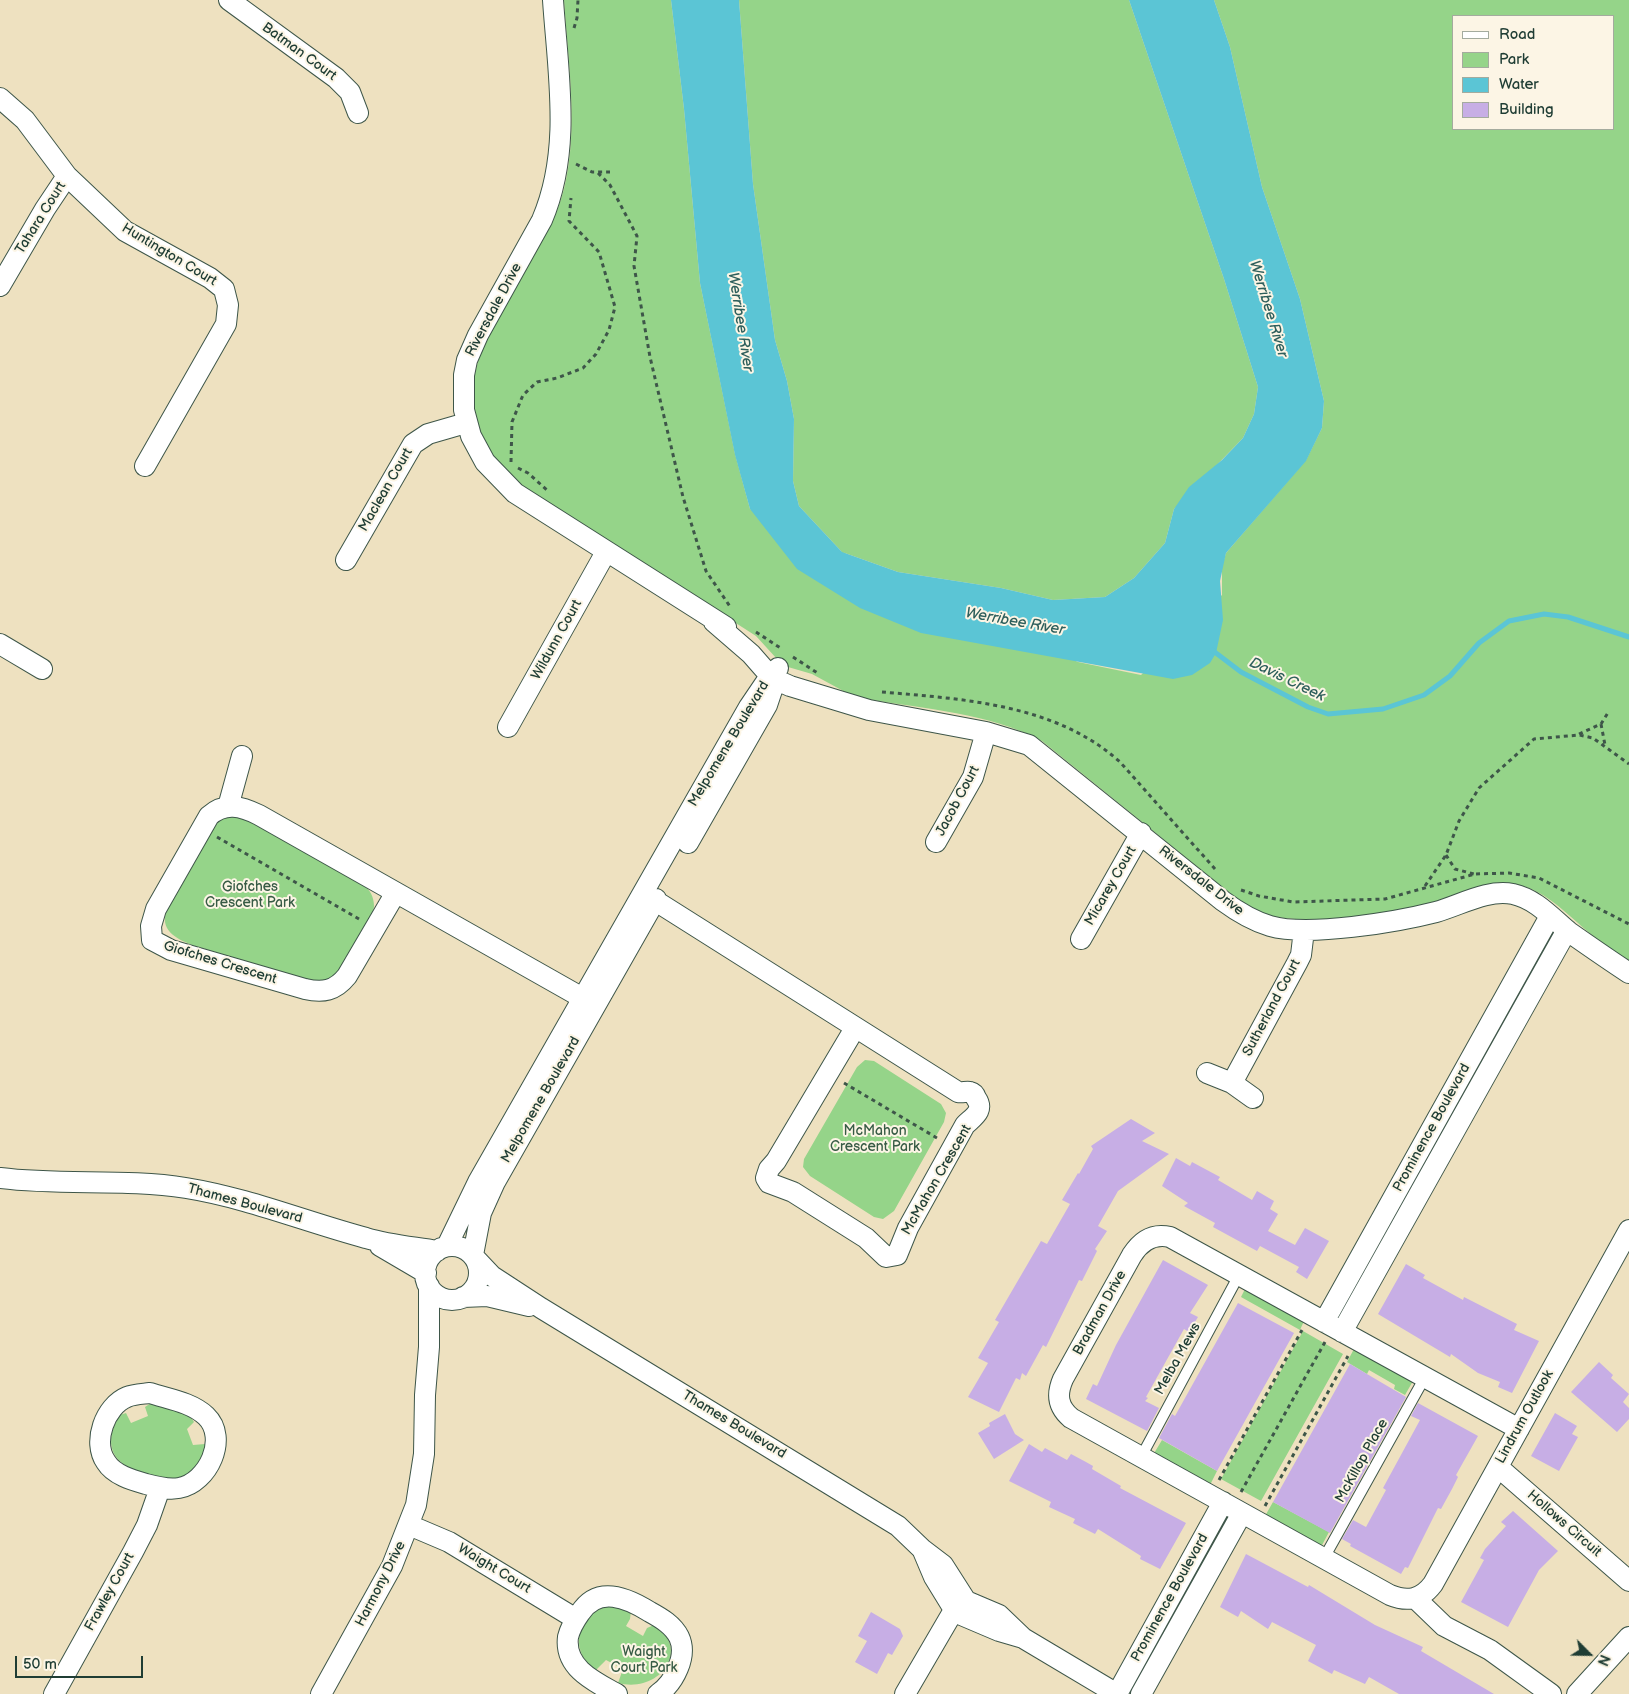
<!DOCTYPE html>
<html>
<head>
<meta charset="utf-8">
<style>
	body { margin:0 }
	#map { position:relative; width:1629px; height:1694px; overflow:hidden; background:#eee1c0; font-family:"Balsamiq Sans",sans-serif }
	canvas { display:block }
	.legend { position:absolute; left:1452px; top:15px; width:162px; height:115px; box-sizing:border-box; background:#fcf5e5; border:1px solid #a4ab9e; margin:0; padding:6px 9px; list-style:none; font-size:15px; color:#1f3d34 }
	.legend li { display:flex; align-items:center; gap:10px; height:25px }
	.legend b { width:25px; border:1px solid #a4ab9e }
	.north { position:absolute; left:1564px; top:1629px; width:50px; height:50px; -webkit-text-stroke:4px #fcf5e5; paint-order:stroke; rotate:113deg; font-size:14px; font-weight:700; line-height:20px; text-align:center; color:#1f3d34 }
	.north::after { content:''; display:block; margin:auto; width:18px; height:22px; background:#1f3d34; clip-path:polygon(50% 0,100% 100%,50% 72%,0 100%) }
	.scale { position:absolute; left:15px; top:1656px; width:128px; height:22px; box-sizing:border-box; border:2px solid #1f3d34; border-top:0; padding-left:6px; font-size:15px; line-height:18px; white-space:nowrap; color:#1f3d34; -webkit-text-stroke:4px #fcf5e5; paint-order:stroke }
</style>
</head>
<body>
<div id="map">
<canvas width="1629" height="1694"></canvas>
<ul class="legend">
<li><b style="height:6px;background:#fff"></b>Road</li>
<li><b style="height:14px;background:#95d489"></b>Park</li>
<li><b style="height:14px;background:#5bc5d5"></b>Water</li>
<li><b style="height:14px;background:#c7aee5"></b>Building</li>
</ul>
<div class="north">N</div>
<div class="scale">50 m</div>
</div>
<script>
const ctx = document.querySelector('canvas').getContext('2d');
ctx.lineJoin = 'round';
function paint(path, color) { ctx.fillStyle = color; ctx.fill(path, 'evenodd'); }
function strokePath(path, color, width, dash) { ctx.strokeStyle = color; ctx.lineWidth = width; ctx.lineCap = dash ? 'butt' : 'round'; ctx.setLineDash(dash || []); ctx.stroke(path); }
function label(font, color, halo, rows, align = 'center') {
  ctx.font = font + ' "Balsamiq Sans",sans-serif'; ctx.lineWidth = 4; ctx.setLineDash([]); ctx.textBaseline = 'middle'; ctx.strokeStyle = halo; ctx.fillStyle = color; for (const [text, x, y, turn = 0] of rows) {
    ctx.save(); ctx.translate(x, y); ctx.rotate((+turn || 0) * Math.PI / 180); ctx.textAlign = isNaN(turn) ? turn : align; if (halo) ctx.strokeText(text, 0, 0); ctx.fillText(text, 0, 0); ctx.restore();
  }
}
const green = new Path2D(`
	M 564,0 L 671,0 L 684,109 L 700,283 L 735,454 L 750,509 L 1078,662 L 1141,675 L 1222,595 L 1222,566 L 1226,553 L 1306,460 L 1322,428 L 1324,401 L 1300,299 L 1262,187 L 1230,47 L 1214,0 L 1629,0 L 1629,961 C 1616,952 1603,944 1592,935 C 1566,914 1545,888 1510,883 C 1487,880 1465,892 1444,899 C 1400,912 1313,927 1268,915 C 1252,910 1239,900 1226,890 L 1042,741 C 989,713 925,709 866,699 L 847,693 L 812,674 L 788,667 L 777,659 L 756,636 L 521,485 C 513,477 502,469 494,459 C 426,364 541,278 564,189 C 579,129 568,62 564,0 ZM 1453,16 L 1613,16 L 1613,129 L 1453,129 Z
	M 739,0 L 1129,0 L 1224,279 L 1258,387 L 1254,414 L 1243,438 L 1174,509 L 1165,543 L 1134,578 L 1105,597 L 1053,600 L 1001,588 L 898,572 L 842,552 L 799,506 L 793,481 L 794,419 L 787,381 L 775,340 L 753,184 Z
	M 229,816 L 242,816 L 364,885 C 370,890 374,897 374,906 C 374,919 339,977 326,981 C 323,983 318,982 314,982 L 192,945 C 175,938 159,930 167,909 L 214,826 L 223,818 Z
	M 865,1060 L 874,1061 L 941,1104 L 946,1113 L 944,1122 L 894,1211 L 883,1219 L 874,1217 L 810,1176 L 803,1167 L 804,1159 L 857,1067 Z
	M 1245,1289 L 1304,1321 L 1300,1330 L 1241,1297 Z
	M 1303,1331 L 1343,1354 L 1261,1501 L 1221,1479 Z
	M 1354,1349 L 1413,1381 L 1405,1395 L 1394,1389 L 1395,1385 L 1369,1370 L 1367,1374 L 1347,1362 Z
	M 151,1403 L 182,1413 L 190,1416 L 194,1422 L 187,1429 L 193,1445 L 205,1444 C 205,1456 194,1474 182,1478 C 173,1480 163,1478 155,1476 C 119,1470 98,1450 120,1415 L 126,1413 L 131,1423 L 148,1416 L 145,1407 Z
	M 1162,1440 L 1217,1471 L 1210,1485 L 1153,1455 Z
	M 1273,1502 L 1329,1532 L 1321,1547 L 1265,1516 Z
	M 610,1605 L 631,1611 L 630,1619 L 626,1626 L 643,1636 L 647,1628 L 654,1625 C 692,1649 660,1694 618,1683 L 623,1669 L 606,1660 L 596,1670 C 567,1651 578,1613 610,1605 Z`);
const water = new Path2D(`
	M 671,0 L 739,0 L 753,184 L 775,340 L 787,381 L 794,419 L 793,481 L 799,506 L 842,552 L 898,572 L 1001,588 L 1053,600 L 1105,597 L 1134,578 L 1165,543 L 1174,509 L 1189,487 L 1222,460 L 1243,438 L 1254,414 L 1258,387 L 1224,279 L 1129,0 L 1214,0 L 1230,47 L 1262,187 L 1300,299 L 1324,401 L 1322,428 L 1306,461 L 1226,553 L 1220,581 L 1223,620 L 1216,653 L 1210,663 L 1192,675 L 1173,679 L 921,633 L 860,608 L 797,569 L 750,509 L 735,455 L 700,283 L 684,109 Z`);
const stream = new Path2D(`
	M 1212,650 L 1241,672 L 1308,707 L 1328,714 L 1383,709 L 1424,695 L 1450,676 L 1479,643 L 1509,621 L 1544,614 L 1568,617 L 1629,637`);
const building = new Path2D(`
	M 1131,1119 L 1155,1133 L 1142,1141 L 1169,1154 L 1118,1191 L 1098,1226 L 1107,1231 L 1095,1249 L 1097,1251 L 1082,1281 L 1079,1280 L 1046,1347 L 1043,1345 L 1026,1376 L 1022,1373 L 1020,1380 L 1016,1378 L 999,1412 L 968,1397 L 988,1363 L 978,1358 L 999,1322 L 995,1320 L 1041,1241 L 1047,1244 L 1070,1204 L 1062,1200 L 1078,1173 L 1079,1174 L 1093,1149 L 1091,1146 Z
	M 1176,1158 L 1190,1166 L 1192,1162 L 1220,1177 L 1218,1180 L 1252,1200 L 1257,1191 L 1274,1201 L 1270,1209 L 1278,1214 L 1268,1231 L 1295,1245 L 1305,1228 L 1329,1241 L 1307,1279 L 1296,1272 L 1299,1267 L 1260,1246 L 1257,1251 L 1213,1227 L 1215,1223 L 1184,1206 L 1188,1203 L 1162,1186 Z
	M 1163,1260 L 1208,1285 L 1190,1313 L 1198,1317 L 1189,1332 L 1184,1329 L 1146,1397 L 1148,1398 L 1145,1401 L 1159,1408 L 1147,1431 L 1086,1399 L 1093,1384 L 1097,1386 L 1116,1345 Z
	M 1406,1264 L 1425,1275 L 1423,1278 L 1463,1300 L 1464,1297 L 1517,1324 L 1514,1330 L 1539,1341 L 1512,1393 L 1498,1387 L 1500,1382 L 1478,1373 L 1451,1354 L 1450,1357 L 1378,1314 Z
	M 1238,1303 L 1294,1333 L 1217,1471 L 1159,1438 L 1172,1414 L 1175,1416 Z
	M 1599,1362 L 1613,1375 L 1611,1378 L 1629,1394 L 1623,1402 L 1629,1408 L 1629,1419 L 1617,1432 L 1571,1392 Z
	M 1350,1364 L 1406,1397 L 1330,1533 L 1273,1502 Z
	M 1418,1403 L 1478,1436 L 1456,1475 L 1458,1477 L 1452,1489 L 1441,1509 L 1438,1508 L 1408,1568 L 1405,1567 L 1401,1574 L 1350,1546 L 1351,1544 L 1342,1539 L 1353,1520 L 1366,1527 L 1386,1490 L 1383,1488 L 1420,1420 L 1411,1416 Z
	M 1555,1413 L 1577,1426 L 1572,1434 L 1578,1437 L 1559,1471 L 1531,1456 Z
	M 1005,1414 L 1015,1434 L 1024,1440 L 994,1459 L 978,1433 L 990,1426 L 989,1423 Z
	M 1029,1444 L 1042,1452 L 1045,1448 L 1067,1460 L 1071,1454 L 1086,1462 L 1093,1466 L 1092,1469 L 1121,1486 L 1120,1488 L 1186,1523 L 1160,1569 L 1140,1559 L 1141,1556 L 1098,1529 L 1095,1534 L 1073,1523 L 1075,1519 L 1049,1507 L 1051,1502 L 1009,1481 Z
	M 1513,1511 L 1558,1551 L 1539,1570 L 1508,1627 L 1461,1602 L 1484,1560 L 1480,1558 L 1485,1549 L 1506,1526 L 1501,1522 Z
	M 1246,1554 L 1308,1587 L 1309,1585 L 1375,1625 L 1423,1647 L 1421,1651 L 1494,1694 L 1399,1694 L 1369,1677 L 1365,1684 L 1334,1670 L 1332,1674 L 1308,1661 L 1316,1645 L 1272,1622 L 1268,1629 L 1241,1611 L 1238,1617 L 1220,1607 Z
	M 871,1612 L 900,1629 L 903,1636 L 892,1655 L 888,1653 L 877,1674 L 855,1662 L 867,1641 L 858,1636 Z`);
const path = new Path2D(`
	M 574,28 L 577,18 L 578,0
	M 576,164 L 592,172 L 610,172
	M 598,173 L 610,185 L 637,236 L 634,266 L 650,357 L 683,497 L 706,571 L 731,608
	M 511,462 L 512,422 L 523,395 L 537,382 L 557,378 L 583,368 L 596,354 L 609,330 L 615,307 L 599,252 L 569,221 L 571,198
	M 518,468 L 528,473 L 548,491
	M 756,632 L 782,649
	M 793,657 L 819,674
	M 882,692 C 963,699 1056,704 1120,762 L 1215,869
	M 1601,724 L 1605,745
	M 1579,734 L 1601,724 L 1609,711
	M 217,837 L 359,919
	M 1446,855 L 1455,869 L 1474,874
	M 1425,886 L 1446,855 L 1459,821 L 1479,788 L 1534,739 L 1579,735 L 1593,738 L 1629,764
	M 1241,890 L 1259,896 L 1293,902 L 1385,899 L 1475,874 L 1509,873 L 1539,878 L 1629,924
	M 844,1083 L 937,1138
	M 1219,1480 L 1302,1330
	M 1241,1492 L 1325,1342
	M 1265,1506 L 1348,1356`);
const lane = new Path2D(`
	M 1141,1457 L 1239,1275
	M 1324,1558 L 1425,1377`);
const street = new Path2D(`
	M 229,0 L 336,78 L 350,92 L 358,113
	M 553,0 C 558,74 572,150 542,220 L 478,335 L 467,360 L 464,375 L 464,410 L 471,436 L 485,462 L 515,493 L 726,627
	M 0,98 L 25,120 L 67,176 L 125,231 L 210,278 L 224,289 L 228,305 L 226,324 L 145,466
	M 0,286 L 45,209 L 67,176
	M 346,560 L 413,444 L 428,434 L 466,423
	M 714,622 L 751,654 L 772,678 L 790,686 L 869,710 L 986,732 L 1029,745 L 1223,901 C 1238,912 1253,921 1270,926 C 1308,937 1397,922 1436,912 C 1461,905 1487,889 1513,894 C 1536,899 1552,918 1569,932 C 1589,946 1609,960 1629,973
	M 0,644 L 42,669
	M 508,727 L 606,552
	M 228,807 L 242,756
	M 936,842 L 973,777 L 986,732
	M 688,843 L 767,705 L 774,684
	M 643,893 L 958,1092 C 962,1093 967,1091 970,1092 C 974,1093 975,1095 976,1098 C 985,1111 973,1117 965,1125 L 908,1228 L 897,1255 L 886,1257 L 866,1238 L 793,1192 L 769,1183 L 766,1178 L 769,1169 L 776,1161 L 855,1028
	M 395,894 L 347,976 C 335,991 323,993 305,989 L 171,950 L 152,940 L 151,926 L 156,909 L 209,816 C 225,802 241,806 259,815 L 595,1005
	M 1081,939 L 1141,833
	M 1207,1073 L 1232,1083 L 1253,1098
	M 1232,1083 L 1297,963 L 1301,955 L 1304,930
	M 0,1178 C 62,1186 125,1178 186,1188 C 248,1198 306,1222 366,1238 C 389,1245 414,1247 437,1251
	M 380,1246 L 426,1273
	M 447,1246 L 478,1182 L 749,707 L 770,676 L 778,668
	M425 1273a27 27 0 1 1 54 0a27 27 0 1 1-54 0Z
	M 473,1255 L 481,1213 L 495,1182 L 656,899
	M 475,1258 L 492,1276 L 541,1308 L 898,1526 L 922,1549 L 943,1565 L 966,1601 L 999,1615 L 1023,1638
	M 463,1297 L 487,1296 L 529,1306
	M 1324,1322 L 1550,916
	M 1342,1332 L 1567,930
	M 150,1393 C 168,1399 191,1402 206,1416 C 229,1438 208,1483 179,1488 C 168,1490 157,1487 146,1484 C 132,1480 114,1475 106,1462 C 92,1442 105,1406 127,1397 C 134,1394 142,1394 150,1393 Z
	M 1519,1429 L 1170,1237 C 1153,1233 1141,1241 1132,1255 L 1063,1379 C 1056,1395 1058,1407 1071,1418 L 1390,1595 C 1407,1602 1421,1600 1433,1584 L 1629,1230
	M 1498,1467 L 1629,1581
	M 409,1525 L 449,1542 L 576,1619
	M 923,1551 L 934,1577 L 953,1608 L 959,1614 L 999,1631 L 1023,1638 L 1117,1694
	M 1416,1599 L 1444,1626 L 1490,1650 L 1551,1694
	M 54,1694 L 133,1552 L 147,1525 L 160,1488
	M 321,1694 L 392,1566 L 416,1505 L 424,1454 L 425,1395 L 429,1347 L 429,1286
	M 617,1694 C 595,1682 564,1668 568,1637 C 570,1629 575,1620 580,1613 C 598,1585 628,1598 650,1612 C 661,1618 673,1625 679,1637 C 688,1656 674,1683 658,1694
	M 905,1694 L 961,1598
	M 1117,1694 L 1223,1502
	M 1141,1694 L 1242,1513
	M 1577,1694 L 1629,1637`);
const streetNames = [
	["Batman Court",299,52,36],
	["Tahara Court",41,218,-58],
	["Huntington Court",169,255,31],
	["Riversdale Drive",494,310,-62],
	["Maclean Court",386,490,-60],
	["Wildunn Court",557,640,-61],
	["Melpomene Boulevard",729,744,-59],
	["Jacob Court",958,801,-62],
	["Riversdale Drive",1201,881,38],
	["Micarey Court",1111,886,-60],
	["Giofches Crescent",220,963,17],
	["Sutherland Court",1272,1008,-62],
	["Melpomene Boulevard",541,1100,-60],
	["Prominence Boulevard",1432,1128,-61],
	["McMahon Crescent",937,1180,-60],
	["Thames Boulevard",245,1204,15],
	["Bradman Drive",1100,1313,-61],
	["Melba Mews",1178,1359,-61],
	["Lindrum Outlook",1525,1417,-61],
	["Thames Boulevard",734,1425,31],
	["McKillop Place",1362,1461,-61],
	["Hollows Circuit",1564,1524,41],
	["Waight Court",494,1569,31],
	["Harmony Drive",381,1584,-63],
	["Frawley Court",110,1592,-61],
	["Prominence Boulevard",1170,1598,-61]
];
const parkNames = [
	["Giofches",250,887],
	["Crescent Park",250,903],
	["McMahon",875,1131],
	["Crescent Park",875,1147],
	["Waight",644,1652],
	["Court Park",644,1668]
];
const waterNames = [
	["Werribee River",1268,309,73],
	["Werribee River",740,322,81],
	["Werribee River",1015,622,10],
	["Davis Creek",1287,680,26]
];
paint(green, '#95d489');
paint(water, '#5bc5d5');
strokePath(stream, '#5bc5d5', 5);
paint(building, '#c7aee5');
strokePath(lane, '#3e5649', 12);
strokePath(street, '#3e5649', 22);
strokePath(path, '#3e5649', 3, [4, 4]);
strokePath(lane, '#fff', 10);
strokePath(street, '#fff', 20);
label('14px', '#1f3d34', '#fcf5e5', streetNames);
label('14px', '#375b45', '#fcf5e5', parkNames);
label('italic 15px', '#2e5f5c', '#fcf5e5', waterNames);
</script>
</body>
</html>
